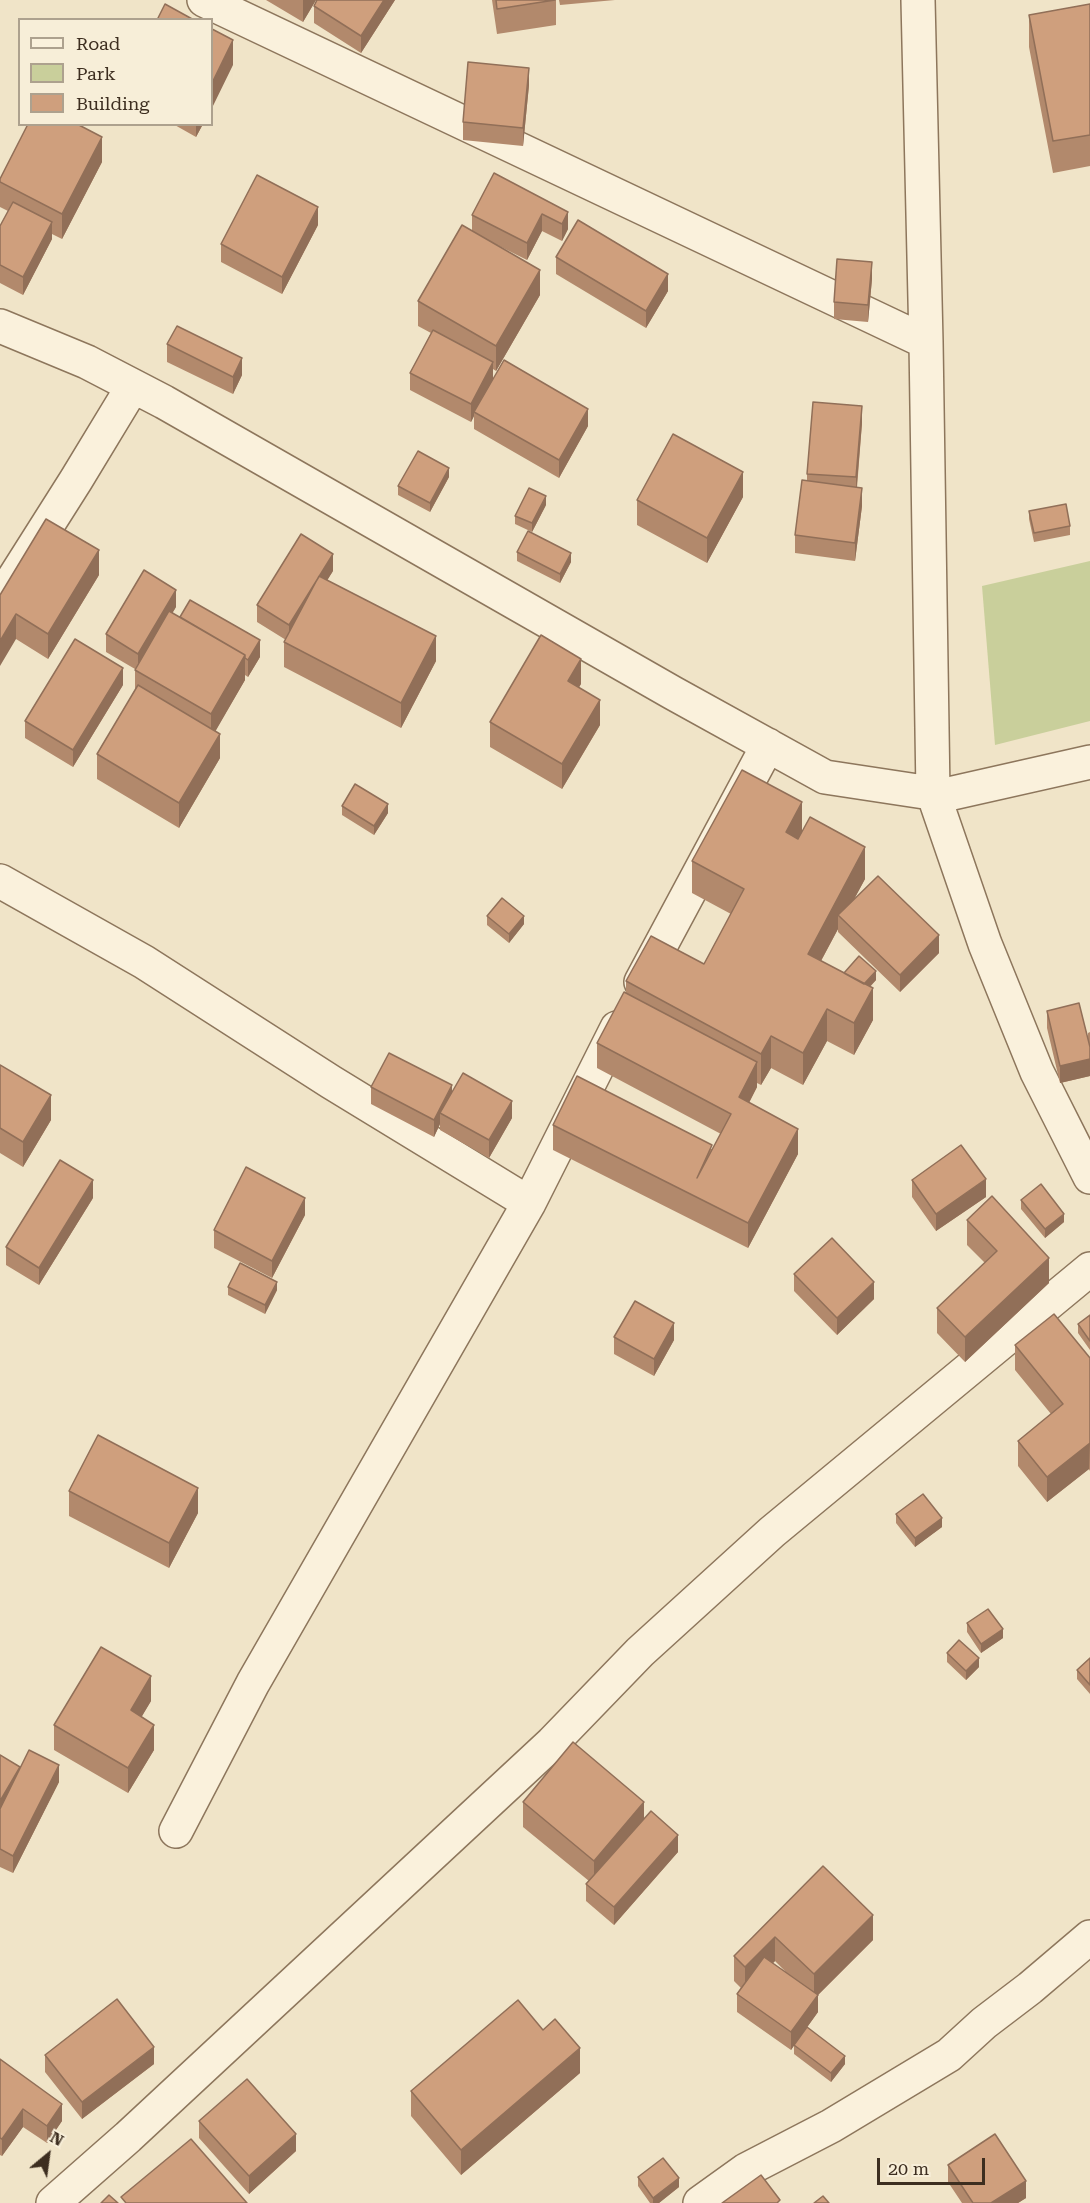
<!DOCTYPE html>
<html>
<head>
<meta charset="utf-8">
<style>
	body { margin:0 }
	#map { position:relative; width:1090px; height:2203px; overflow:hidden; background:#f0e4c8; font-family:"Roboto Serif",serif }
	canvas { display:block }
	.legend { position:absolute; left:18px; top:18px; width:195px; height:108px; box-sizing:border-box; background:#f7eed8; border:2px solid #ada18e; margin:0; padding:8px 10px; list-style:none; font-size:18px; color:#3d2e20 }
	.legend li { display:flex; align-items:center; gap:12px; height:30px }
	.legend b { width:30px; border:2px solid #ada18e }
	.north { position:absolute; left:18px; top:2125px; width:60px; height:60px; -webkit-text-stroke:4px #f7eed8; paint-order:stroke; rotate:29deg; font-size:16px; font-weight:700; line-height:24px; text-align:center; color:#3d2e20 }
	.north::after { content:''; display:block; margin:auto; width:21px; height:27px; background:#3d2e20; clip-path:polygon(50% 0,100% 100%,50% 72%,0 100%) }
	.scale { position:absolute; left:877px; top:2158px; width:108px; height:27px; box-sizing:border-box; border:3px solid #3d2e20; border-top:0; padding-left:8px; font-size:18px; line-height:21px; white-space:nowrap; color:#3d2e20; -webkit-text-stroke:4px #f7eed8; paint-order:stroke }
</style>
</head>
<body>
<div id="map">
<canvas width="1090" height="2203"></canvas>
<ul class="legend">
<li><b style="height:8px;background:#faf1dc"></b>Road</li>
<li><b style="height:16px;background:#c9cf9b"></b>Park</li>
<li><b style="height:16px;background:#cf9f7d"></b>Building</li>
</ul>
<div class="north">N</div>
<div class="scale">20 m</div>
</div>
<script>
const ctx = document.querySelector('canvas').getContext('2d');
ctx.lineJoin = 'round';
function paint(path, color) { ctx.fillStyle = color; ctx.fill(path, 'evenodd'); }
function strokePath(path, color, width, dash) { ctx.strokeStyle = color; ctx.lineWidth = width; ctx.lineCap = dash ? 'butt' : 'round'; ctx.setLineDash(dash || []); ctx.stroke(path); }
const green = new Path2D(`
	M 1090,561 L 1090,721 L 995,745 L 982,586 Z`);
const minor = new Path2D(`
	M 204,0 L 926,342
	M 918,0 L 926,342 L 933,793 L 985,944 L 1037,1072 L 1090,1177
	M 0,326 L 87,362 L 164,402 L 673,693 L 825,777 L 944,795 L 1090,762
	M 0,600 L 76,480 L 133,386
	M 0,881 L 144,962 L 331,1082 L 529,1203
	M 641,982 L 768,745
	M 176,1831 L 253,1683 L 529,1203 L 617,1028
	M 53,2203 L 128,2137 L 552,1743 L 640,1652 L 772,1532 L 1090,1269
	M 700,2203 L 746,2170 L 831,2126 L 949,2055 L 984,2023 L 1030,1988 L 1090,1937`);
const wall = new Path2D(`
	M 266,0 L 316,0 L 303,22 Z
	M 395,0 L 361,53 L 314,23 L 314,6 Z
	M 492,0 L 556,0 L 556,25 L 497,34 Z
	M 559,0 L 615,0 L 560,5 Z
	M 1090,4 L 1090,166 L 1053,173 L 1029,47 L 1029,15 Z
	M 529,85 L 523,146 L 463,140 L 463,122 Z
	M 173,124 L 203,124 L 196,137 Z
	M 102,162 L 62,239 L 52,234 L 52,239 L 23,295 L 0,283 L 0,226 L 8,211 L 0,207 L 0,179 Z
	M 494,173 L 568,229 L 562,241 L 542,231 L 527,260 L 493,243 L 540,295 L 496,371 L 493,369 L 493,379 L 588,426 L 559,478 L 474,429 L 474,416 L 471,422 L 410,390 L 410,373 L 431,333 L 418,326 L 418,301 L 472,231 L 472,215 Z
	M 318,225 L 282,294 L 221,262 L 221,244 Z
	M 556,257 L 668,291 L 646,328 L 556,274 Z
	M 872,279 L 868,322 L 834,319 L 834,302 Z
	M 167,344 L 242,375 L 233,394 L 167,362 Z
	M 862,423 L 857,488 L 862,506 L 855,561 L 795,553 L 795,535 L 807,481 L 807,474 Z
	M 449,477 L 430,512 L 398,495 L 398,486 Z
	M 743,497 L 707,563 L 637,525 L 637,500 Z
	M 546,505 L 532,532 L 515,524 L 515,516 Z
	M 1029,511 L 1070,526 L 1070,535 L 1034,542 L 1029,519 Z
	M 517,552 L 571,562 L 560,583 L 517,561 Z
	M 333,571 L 327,580 L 436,661 L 401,728 L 284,667 L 284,642 L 286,640 L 257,622 L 257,605 Z
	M 99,575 L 48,659 L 16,639 L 0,595 Z
	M 176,607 L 172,613 L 260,657 L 248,677 L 245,675 L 245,680 L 215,731 L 220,758 L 179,828 L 97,779 L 97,754 L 135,691 L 135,669 L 106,652 L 106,634 Z
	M 581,684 L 579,687 L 600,725 L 562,789 L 490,747 L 490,722 Z
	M 123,685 L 73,767 L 25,738 L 25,721 Z
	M 342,806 L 388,813 L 374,835 L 342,815 Z
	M 802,833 L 865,879 L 854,899 L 939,953 L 900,992 L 838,932 L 838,929 L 821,961 L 844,973 L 876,980 L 870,987 L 873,1020 L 854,1055 L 827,1041 L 803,1085 L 771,1068 L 761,1085 L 757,1083 L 757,1087 L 749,1103 L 798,1154 L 748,1248 L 553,1150 L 553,1125 L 712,1149 L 721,1134 L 597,1068 L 597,1043 L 626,993 L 626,981 L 704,964 L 731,914 L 692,893 L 692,861 Z
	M 487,916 L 524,924 L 509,943 L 487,925 Z
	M 1047,1011 L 1088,1039 L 1088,1033 L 1090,1032 L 1090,1076 L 1060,1083 L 1047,1028 Z
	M 0,1065 L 51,1120 L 23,1167 L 0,1153 Z
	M 371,1087 L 512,1118 L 489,1158 L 440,1130 L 440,1124 L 434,1137 L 371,1104 Z
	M 912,1180 L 986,1197 L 936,1231 L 912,1197 Z
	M 93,1198 L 39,1285 L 6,1265 L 6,1247 Z
	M 1021,1200 L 1064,1222 L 1045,1238 L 1021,1209 Z
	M 305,1215 L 272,1278 L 214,1248 L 214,1230 Z
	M 967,1220 L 1049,1283 L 965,1362 L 937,1333 L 937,1308 L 985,1263 L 967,1245 Z
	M 794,1274 L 874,1299 L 837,1335 L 794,1291 Z
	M 228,1287 L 277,1290 L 265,1314 L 228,1295 Z
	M 1090,1315 L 1090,1350 L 1078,1333 L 1078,1324 Z
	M 614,1337 L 674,1340 L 654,1376 L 614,1354 Z
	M 1015,1345 L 1090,1358 L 1090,1471 L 1089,1469 L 1047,1502 L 1018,1466 L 1018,1441 L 1051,1414 L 1015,1370 Z
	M 69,1491 L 198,1513 L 169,1568 L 69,1516 Z
	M 896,1514 L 942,1527 L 915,1547 L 896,1523 Z
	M 967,1623 L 1003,1638 L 981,1653 L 967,1632 Z
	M 947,1653 L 979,1667 L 966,1680 L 947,1662 Z
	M 1090,1658 L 1090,1694 L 1077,1679 L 1077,1670 Z
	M 151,1701 L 141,1717 L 154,1750 L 128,1793 L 54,1750 L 54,1725 Z
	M 0,1755 L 20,1767 L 59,1782 L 13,1873 L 0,1867 Z
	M 523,1802 L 644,1818 L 678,1852 L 614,1925 L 586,1901 L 586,1884 L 589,1881 L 523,1827 Z
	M 823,1866 L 873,1940 L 818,1995 L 818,2012 L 799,2038 L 845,2064 L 831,2082 L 794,2054 L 794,2045 L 791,2050 L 737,2012 L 737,1994 L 741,1988 L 734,1981 L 734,1956 ZM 775,1961 L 786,1972 L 773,1963 Z
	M 543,2030 L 580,2073 L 461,2175 L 411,2116 L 411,2091 Z
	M 45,2055 L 154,2064 L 82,2119 L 45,2072 Z
	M 0,2059 L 62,2121 L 47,2143 L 23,2127 L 2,2156 L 0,2155 Z
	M 199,2121 L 296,2151 L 249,2194 L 199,2138 Z
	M 948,2165 L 1026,2198 L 1018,2203 L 962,2203 L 948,2182 Z
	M 638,2177 L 679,2187 L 659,2203 L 650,2203 L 638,2186 Z`);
const shadedWall = new Path2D(`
	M 303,0 L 316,0 L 303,22 Z
	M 384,0 L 395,0 L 361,53 L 361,36 Z
	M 233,40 L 233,65 L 212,108 L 212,83 Z
	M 529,68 L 529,85 L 523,146 L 523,128 Z
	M 196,124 L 203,124 L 196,137 Z
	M 102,137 L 102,162 L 62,239 L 62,214 Z
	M 318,207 L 318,225 L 282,294 L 282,277 Z
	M 568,212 L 568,229 L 562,241 L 562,224 Z
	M 542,214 L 542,231 L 527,260 L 527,243 Z
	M 52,222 L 52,239 L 23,295 L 23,277 Z
	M 872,262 L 872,279 L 868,322 L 868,305 Z
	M 540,270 L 540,295 L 496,371 L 496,346 Z
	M 668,274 L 668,291 L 646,328 L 646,311 Z
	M 242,358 L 242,375 L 233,394 L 233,377 Z
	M 493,362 L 493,379 L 474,412 L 474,416 L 471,422 L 471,404 Z
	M 862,406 L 862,423 L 856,495 L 856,477 Z
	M 588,409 L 588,426 L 559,478 L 559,460 Z
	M 449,468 L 449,477 L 430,512 L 430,503 Z
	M 743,472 L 743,497 L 707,563 L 707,538 Z
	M 862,488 L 862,506 L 855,561 L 855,543 Z
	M 546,496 L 546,505 L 532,532 L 532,523 Z
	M 99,550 L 99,575 L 48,659 L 48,634 Z
	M 571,553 L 571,562 L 560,583 L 560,574 Z
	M 333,554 L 333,571 L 289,642 L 289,625 Z
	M 176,590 L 176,607 L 138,671 L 138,654 Z
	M 16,614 L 16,639 L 0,666 L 0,641 Z
	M 436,636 L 436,661 L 401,728 L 401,703 Z
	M 260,640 L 260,657 L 248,677 L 248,660 Z
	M 245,655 L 245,680 L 211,739 L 211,714 Z
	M 581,659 L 581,684 L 568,705 L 568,681 Z
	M 123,668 L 123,685 L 73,767 L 73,750 Z
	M 600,700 L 600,725 L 562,789 L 562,764 Z
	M 220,734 L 220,758 L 179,828 L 179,803 Z
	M 802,802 L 802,834 L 786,864 L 786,832 Z
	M 388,804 L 388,813 L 374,835 L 374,826 Z
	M 865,847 L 865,879 L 843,920 L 838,915 L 838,929 L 808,985 L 808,954 Z
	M 524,916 L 524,924 L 509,943 L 509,934 Z
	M 939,935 L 939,953 L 900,992 L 900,975 Z
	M 876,971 L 876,980 L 856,1001 L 856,993 Z
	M 873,988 L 873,1020 L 854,1055 L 854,1023 Z
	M 827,1009 L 827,1041 L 803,1085 L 803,1053 Z
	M 771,1036 L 771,1068 L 761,1085 L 761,1054 Z
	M 1090,1059 L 1090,1076 L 1060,1083 L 1060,1066 Z
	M 757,1062 L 757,1087 L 739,1122 L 739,1097 Z
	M 452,1085 L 452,1103 L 440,1113 L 440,1124 L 434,1137 L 434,1120 Z
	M 51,1095 L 51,1120 L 23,1167 L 23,1142 Z
	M 512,1101 L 512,1118 L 489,1158 L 489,1140 Z
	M 798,1129 L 798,1154 L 748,1248 L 748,1223 Z
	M 986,1179 L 986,1197 L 936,1231 L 936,1214 Z
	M 93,1180 L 93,1198 L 39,1285 L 39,1268 Z
	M 305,1198 L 305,1215 L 272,1278 L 272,1261 Z
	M 1064,1214 L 1064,1222 L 1045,1238 L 1045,1229 Z
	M 1049,1258 L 1049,1283 L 965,1362 L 965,1337 Z
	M 277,1282 L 277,1290 L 265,1314 L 265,1305 Z
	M 874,1282 L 874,1299 L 837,1335 L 837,1318 Z
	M 674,1323 L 674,1340 L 654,1376 L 654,1359 Z
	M 1090,1443 L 1089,1469 L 1047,1502 L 1047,1477 Z
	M 198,1488 L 198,1513 L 169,1568 L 169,1543 Z
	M 942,1518 L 942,1527 L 915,1547 L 915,1538 Z
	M 1003,1629 L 1003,1638 L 981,1653 L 981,1644 Z
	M 979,1658 L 979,1667 L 966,1680 L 966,1671 Z
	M 151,1676 L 151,1701 L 131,1735 L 131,1710 Z
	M 154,1725 L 154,1750 L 128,1793 L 128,1768 Z
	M 59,1765 L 59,1782 L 13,1873 L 13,1856 Z
	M 20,1767 L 20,1785 L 0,1818 L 0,1801 Z
	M 644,1802 L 644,1827 L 594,1886 L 594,1861 Z
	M 678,1835 L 678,1852 L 614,1925 L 614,1907 Z
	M 873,1915 L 873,1940 L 818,1995 L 818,2012 L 791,2050 L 791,2032 L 814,1999 L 814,1974 Z
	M 775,1937 L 775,1961 L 745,1992 L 745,1967 Z
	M 154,2047 L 154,2064 L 82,2119 L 82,2102 Z
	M 580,2048 L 580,2073 L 461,2175 L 461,2150 Z
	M 845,2056 L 845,2064 L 831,2082 L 831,2073 Z
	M 62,2104 L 62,2121 L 47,2143 L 47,2126 Z
	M 23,2109 L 23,2127 L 2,2156 L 2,2139 Z
	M 296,2134 L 296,2151 L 249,2194 L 249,2176 Z
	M 679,2178 L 679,2187 L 659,2203 L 653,2203 L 653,2198 Z
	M 1026,2181 L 1026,2198 L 1018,2203 L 991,2203 Z`);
const building = new Path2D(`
	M 317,0 L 384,0 L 361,36 L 314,6 Z
	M 496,0 L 555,0 L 497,9 Z
	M 165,4 L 194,20 L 157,20 Z
	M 1090,4 L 1090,135 L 1053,141 L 1029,15 Z
	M 212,29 L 233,40 L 212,83 Z
	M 468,62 L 529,68 L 523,128 L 463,122 Z
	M 28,124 L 77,124 L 102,137 L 62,214 L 0,182 L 0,179 Z
	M 494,173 L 568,212 L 562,224 L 542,214 L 527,243 L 472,215 Z
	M 257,175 L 318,207 L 282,277 L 221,244 Z
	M 13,202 L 52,222 L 23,277 L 0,265 L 0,226 Z
	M 578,220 L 668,274 L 646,311 L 556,257 Z
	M 462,225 L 540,270 L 496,346 L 418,301 Z
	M 837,259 L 872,262 L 868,305 L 834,302 Z
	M 177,326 L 242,358 L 233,377 L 167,344 Z
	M 433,330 L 493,362 L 471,404 L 410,373 Z
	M 504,360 L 588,409 L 559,460 L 474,412 Z
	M 813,402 L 862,406 L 856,477 L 807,474 Z
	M 673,434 L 743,472 L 707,538 L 637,500 Z
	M 418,451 L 449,468 L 430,503 L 398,486 Z
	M 802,480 L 862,488 L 855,543 L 795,535 Z
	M 529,488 L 546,496 L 532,523 L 515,516 Z
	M 1066,504 L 1070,526 L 1034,533 L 1029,511 Z
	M 46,519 L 99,550 L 48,634 L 16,614 L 0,641 L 0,595 Z
	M 528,531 L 571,553 L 560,574 L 517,552 Z
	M 301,534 L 333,554 L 289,625 L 257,605 Z
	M 144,570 L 176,590 L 138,654 L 106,634 Z
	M 319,576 L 436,636 L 401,703 L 284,642 Z
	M 190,600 L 260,640 L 248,660 L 245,658 L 245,655 L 180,617 Z
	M 169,611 L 245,655 L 211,714 L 135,670 Z
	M 541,635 L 581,659 L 568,681 L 600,700 L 562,764 L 490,722 Z
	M 75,639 L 123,668 L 73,750 L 25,721 Z
	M 138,685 L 220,734 L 179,803 L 97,754 Z
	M 742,770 L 802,802 L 786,832 L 798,839 L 810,817 L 865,847 L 808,954 L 873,988 L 854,1023 L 827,1009 L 803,1053 L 771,1036 L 761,1054 L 626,981 L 651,936 L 704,964 L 744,889 L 692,861 Z
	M 355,784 L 388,804 L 374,826 L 342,806 Z
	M 878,876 L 939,935 L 900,975 L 838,915 Z
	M 502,898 L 524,916 L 509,934 L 487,916 Z
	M 859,956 L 876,971 L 864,984 L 844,973 Z
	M 624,992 L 757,1062 L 739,1097 L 798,1129 L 748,1223 L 553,1125 L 577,1076 L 712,1145 L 697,1178 L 731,1114 L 597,1043 Z
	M 1079,1003 L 1090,1047 L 1090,1059 L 1060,1066 L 1047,1011 Z
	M 389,1053 L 452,1085 L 434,1120 L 371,1087 Z
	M 0,1065 L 51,1095 L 23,1142 L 0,1128 Z
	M 463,1073 L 512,1101 L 489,1140 L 440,1113 Z
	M 961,1145 L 986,1179 L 936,1214 L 912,1180 Z
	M 60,1160 L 93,1180 L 39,1268 L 6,1247 Z
	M 246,1167 L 305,1198 L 272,1261 L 214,1230 Z
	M 1041,1184 L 1064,1214 L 1045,1229 L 1021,1200 Z
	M 992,1196 L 1049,1258 L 965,1337 L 937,1308 L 997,1251 L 967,1220 Z
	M 832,1238 L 874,1282 L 837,1318 L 794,1274 Z
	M 240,1263 L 277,1282 L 265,1305 L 228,1287 Z
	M 635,1301 L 674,1323 L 654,1359 L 614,1337 Z
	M 1054,1314 L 1090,1358 L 1090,1443 L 1047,1477 L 1018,1441 L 1063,1404 L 1015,1345 Z
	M 1090,1315 L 1090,1341 L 1078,1324 Z
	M 98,1435 L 198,1488 L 169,1543 L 69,1491 Z
	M 923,1494 L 942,1518 L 915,1538 L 896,1514 Z
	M 988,1609 L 1003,1629 L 981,1644 L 967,1623 Z
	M 959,1640 L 979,1658 L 966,1671 L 947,1653 Z
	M 101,1647 L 151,1676 L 131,1710 L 154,1725 L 128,1768 L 54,1725 Z
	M 1090,1658 L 1090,1685 L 1077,1670 Z
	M 573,1742 L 644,1802 L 594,1861 L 523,1802 Z
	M 29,1750 L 59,1765 L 13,1856 L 0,1849 L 0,1809 Z
	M 0,1755 L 20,1767 L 0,1801 Z
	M 651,1811 L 678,1835 L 614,1907 L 586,1884 Z
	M 823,1866 L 873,1915 L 814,1974 L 775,1937 L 745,1967 L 734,1956 Z
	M 764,1957 L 818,1995 L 791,2032 L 737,1994 Z
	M 117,1999 L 154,2047 L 82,2102 L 45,2055 Z
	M 518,2000 L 543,2030 L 555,2019 L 580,2048 L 461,2150 L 411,2091 Z
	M 807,2027 L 845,2056 L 831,2073 L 794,2045 Z
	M 0,2059 L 62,2104 L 47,2126 L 23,2109 L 2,2139 L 0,2138 Z
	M 247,2079 L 296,2134 L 249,2176 L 199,2121 Z
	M 995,2134 L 1026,2181 L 991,2203 L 973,2203 L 948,2165 Z
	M 191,2139 L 247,2203 L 126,2203 L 121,2197 Z
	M 663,2158 L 679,2178 L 653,2198 L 638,2177 Z
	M 761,2175 L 780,2200 L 777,2203 L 722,2203 Z
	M 109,2195 L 118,2203 L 101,2203 Z
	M 823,2196 L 829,2203 L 814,2203 Z`);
paint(green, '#c9cf9b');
strokePath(minor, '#8d765c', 36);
strokePath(minor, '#faf1dc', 33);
paint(wall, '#b2896c');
paint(shadedWall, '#916f58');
paint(building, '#cf9f7d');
strokePath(building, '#916f58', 1.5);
</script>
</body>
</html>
